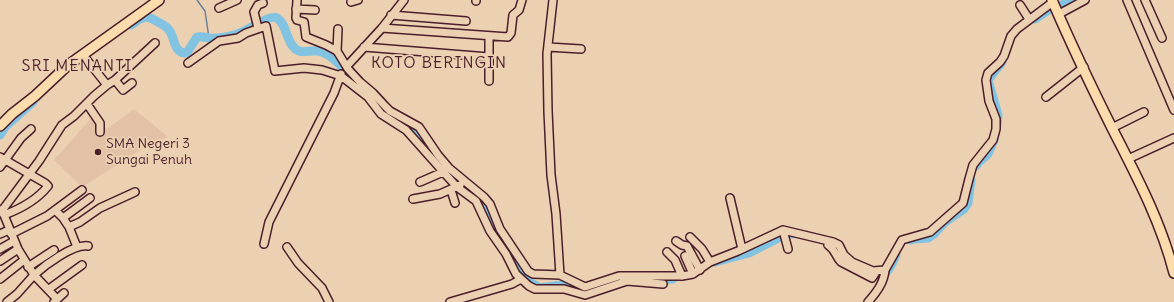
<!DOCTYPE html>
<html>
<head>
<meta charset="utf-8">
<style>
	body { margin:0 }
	canvas { display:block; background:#ebd0b2 }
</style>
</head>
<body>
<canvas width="1174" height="302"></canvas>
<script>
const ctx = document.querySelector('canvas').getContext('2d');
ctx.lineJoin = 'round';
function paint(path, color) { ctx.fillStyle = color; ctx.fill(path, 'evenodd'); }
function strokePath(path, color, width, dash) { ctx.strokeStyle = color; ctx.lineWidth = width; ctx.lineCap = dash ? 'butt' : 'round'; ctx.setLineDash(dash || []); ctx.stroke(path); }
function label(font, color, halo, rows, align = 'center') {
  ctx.font = font + ' Delius,sans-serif'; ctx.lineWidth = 3.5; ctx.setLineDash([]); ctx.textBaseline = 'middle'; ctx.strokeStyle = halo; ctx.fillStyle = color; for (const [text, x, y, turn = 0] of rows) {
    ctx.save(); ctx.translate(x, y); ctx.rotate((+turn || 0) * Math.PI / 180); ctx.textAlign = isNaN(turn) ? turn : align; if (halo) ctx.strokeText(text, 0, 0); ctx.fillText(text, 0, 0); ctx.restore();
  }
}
const built = new Path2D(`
	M 134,109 L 168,137 L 148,145 L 82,187 L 54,160 L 95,114 L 107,129 Z`);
const stream = new Path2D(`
	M 197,0 L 205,11 L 209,38`);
const river = new Path2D(`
	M 1035,19 L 1050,9 L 1076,0
	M 131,25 C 143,17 145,14 158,22 C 162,24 166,26 169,30 C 175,37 173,53 186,53 L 188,51 L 197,37 C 201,36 204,37 209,38 C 219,39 233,36 242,32 C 250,29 271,14 277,18 C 288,25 286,46 299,51 C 304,53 312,50 317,51 C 331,52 343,69 353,78
	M 400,123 L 419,135 L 436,160 L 486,206 L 495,232 L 530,282 L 540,288 L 569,284 L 585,290 L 623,279
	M 997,125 L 998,115 L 988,80 L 1002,62
	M 0,135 L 5,127 L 33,102
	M 976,166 L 978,163 L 988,154 L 994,140
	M 910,240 L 914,239 L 928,238 L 934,234 L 945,222 L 964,209 L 968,203 L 971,180
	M 715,262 L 749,253 L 788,233 L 792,234
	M 867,272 C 885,281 890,270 896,255
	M 644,280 L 673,279`);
const minor = new Path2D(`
	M 297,0 L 296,18 L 297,20 L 304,22 L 306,37 L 326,45 L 337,51 L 348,69 L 360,82 L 373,93 L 385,106 L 390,111 L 419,127 L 438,155 L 449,168 L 484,197 L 490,204 L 500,229 L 528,271 L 533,274 L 560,275 L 585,287 L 619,276 L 682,276 L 693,274 L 710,262 L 738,251 L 783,230 L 833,242 L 839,245 L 844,255 L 852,262 L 873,271 L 885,270 L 902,240 L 930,232 L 963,203 L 969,179 L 973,165 L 993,140 L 996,129 L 996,119 L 989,101 L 986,80 L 988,73 L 1000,62 L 1004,56 L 1011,36 L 1017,29 L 1053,2
	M 553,0 L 547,54 L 548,111 L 551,175 L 556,214 L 560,275
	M 1127,0 L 1174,110
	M 1145,0 L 1162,38
	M 476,1 L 476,0
	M 351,2 L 358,0
	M 1020,5 L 1029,19
	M 219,8 L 237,0
	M 296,9 L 315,10
	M 1059,14 L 1085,0
	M 391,15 L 466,21
	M 258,28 L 254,12 L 258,5 L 263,3
	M 382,28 L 508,37 L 511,33 L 513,15 L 519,10 L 522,0
	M 364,47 L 489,57
	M 548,47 L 581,49
	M 337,51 L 338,29
	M 188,63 L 219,41 L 238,38 L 246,33 L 266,26 L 275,71 L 304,68 L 322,70 L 341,76 L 368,97 L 381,114 L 406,130 L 447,176 L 457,187 L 476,201 L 490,231 L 506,254 L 516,274 L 529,286 L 535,289 L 564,289 L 585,295 L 627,281 L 663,284
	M 347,66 L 382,28 L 404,0
	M 115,80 L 123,90 L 132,83
	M 489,81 L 489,36
	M 107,85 L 115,80 L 155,43
	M 1046,97 L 1084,67
	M 87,104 L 100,123 L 100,132
	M 1112,128 L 1144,112
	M 0,157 L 45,183 L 48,186 C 37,200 20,209 4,215
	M 1128,159 L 1174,138
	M 0,167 L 21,138 L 31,129
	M 420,182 L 443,172
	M 451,190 L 455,203
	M 730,198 L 742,249
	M 413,199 L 440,194 L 460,185
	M 0,210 L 4,215 L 18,249 L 34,275 L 17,294 L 7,302
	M 55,210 L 63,218 L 69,227 L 77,247
	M 1,212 L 39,161 L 62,125 L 74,116 L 94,96 L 107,85 L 83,55
	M 63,218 L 90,198
	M 69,227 L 80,222 L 100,208 L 135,192
	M 783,230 L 788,249
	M 0,234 L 9,230
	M 11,234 L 47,216 L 82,190
	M 690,237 L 702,249 L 710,262
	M 676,241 L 682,245 L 687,246 L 700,270
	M 264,244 L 269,222 L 334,93 L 341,74
	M 828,245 C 836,250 835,256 841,262 L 872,278 L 876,272
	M 287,247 L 298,263 L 322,288 L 329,302
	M 0,249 L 14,241
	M 667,252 L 675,260 L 682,276
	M 685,256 L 693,274
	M 0,261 L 18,249
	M 28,267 L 54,250
	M 0,279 L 24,260
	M 49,289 L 82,265
	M 57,299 L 34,275 C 45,265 73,244 88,246
	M 54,302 L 64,293
	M 450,302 L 512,284 L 521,279
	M 868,302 C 876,293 884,283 885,270`);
const major = new Path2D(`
	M 1052,0 C 1071,44 1092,88 1113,130 C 1137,177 1161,222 1174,273
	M 0,126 L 12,114 L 35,96 L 67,66 L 159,0`);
const markers = [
	[98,152,4,"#4a1f2b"]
];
const poiNames = [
	["SMA Negeri 3",106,144],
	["Sungai Penuh",106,160]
];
const quarterNames = [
	["KOTO BERINGIN",439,63],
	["SRI MENANTI",77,66]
];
paint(built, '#e3c1a6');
strokePath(stream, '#6b8198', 1.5);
strokePath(river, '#81c3e1', 9);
strokePath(minor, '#4a1f2b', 10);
strokePath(major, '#4a1f2b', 12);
strokePath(minor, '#ebd0b2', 7);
strokePath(major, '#fcdcac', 9);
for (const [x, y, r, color] of markers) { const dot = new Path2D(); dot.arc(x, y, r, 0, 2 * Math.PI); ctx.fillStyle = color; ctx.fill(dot); strokePath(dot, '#ebd0b2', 1.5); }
label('14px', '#4a1f2b', '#ebd0b2', poiNames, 'left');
ctx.letterSpacing = '1px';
label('16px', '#4a1f2b', '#ebd0b2', quarterNames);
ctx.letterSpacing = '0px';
</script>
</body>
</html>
